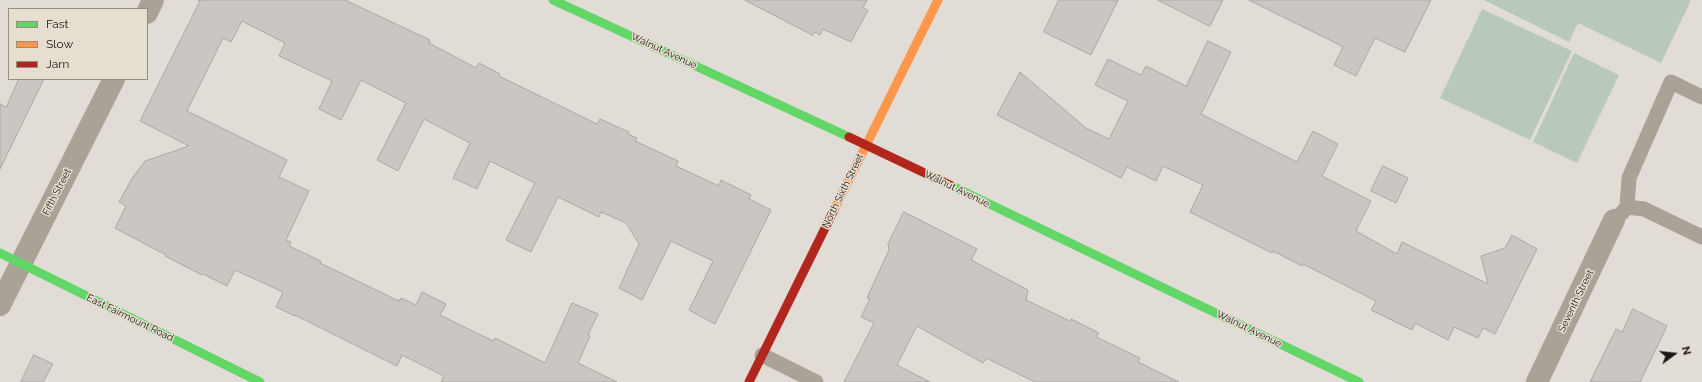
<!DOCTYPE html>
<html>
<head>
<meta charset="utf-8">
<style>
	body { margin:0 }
	#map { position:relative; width:1702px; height:382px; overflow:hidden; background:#e1ddd6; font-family:Raleway,sans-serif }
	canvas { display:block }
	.legend { position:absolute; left:8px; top:8px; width:140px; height:72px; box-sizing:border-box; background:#e6ded1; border:1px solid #948e85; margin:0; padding:5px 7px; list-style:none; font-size:12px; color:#191712 }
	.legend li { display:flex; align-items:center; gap:8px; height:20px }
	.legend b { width:20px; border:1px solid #948e85 }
	.north { position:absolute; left:1654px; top:334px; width:40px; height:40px; -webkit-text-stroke:3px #e6ded1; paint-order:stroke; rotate:75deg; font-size:11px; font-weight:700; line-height:16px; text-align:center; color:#191712 }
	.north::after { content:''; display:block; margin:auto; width:14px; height:18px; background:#191712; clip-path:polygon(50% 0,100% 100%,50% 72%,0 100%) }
</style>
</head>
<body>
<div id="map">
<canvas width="1702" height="382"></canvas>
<ul class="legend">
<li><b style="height:5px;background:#63d668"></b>Fast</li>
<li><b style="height:5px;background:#ff974d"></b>Slow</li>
<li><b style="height:5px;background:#b3261e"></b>Jam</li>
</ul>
<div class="north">N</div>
</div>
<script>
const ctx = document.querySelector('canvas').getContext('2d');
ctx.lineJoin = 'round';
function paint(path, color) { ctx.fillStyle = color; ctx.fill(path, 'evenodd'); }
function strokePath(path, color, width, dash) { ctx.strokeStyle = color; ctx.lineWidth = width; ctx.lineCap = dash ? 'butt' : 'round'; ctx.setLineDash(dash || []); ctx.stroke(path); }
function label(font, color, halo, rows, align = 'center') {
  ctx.font = font + ' Raleway,sans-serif'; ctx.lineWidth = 3; ctx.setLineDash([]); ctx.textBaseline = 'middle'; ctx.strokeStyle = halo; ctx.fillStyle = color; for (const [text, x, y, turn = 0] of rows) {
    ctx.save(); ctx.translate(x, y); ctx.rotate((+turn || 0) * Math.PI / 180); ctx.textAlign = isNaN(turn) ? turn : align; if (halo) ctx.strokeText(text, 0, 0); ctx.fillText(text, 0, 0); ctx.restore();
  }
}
const green = new Path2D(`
	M 1484,0 L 1691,0 L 1661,63 L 1578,23 L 1569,42 Z
	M 1482,9 L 1572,51 L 1530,140 L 1440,98 Z
	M 1574,53 L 1619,75 L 1577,163 L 1533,142 Z`);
const building = new Path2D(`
	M 198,0 L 345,0 L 430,40 L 429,43 L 476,68 L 479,63 L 500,74 L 499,76 L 597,124 L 600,119 L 629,132 L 628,134 L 637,138 L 635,141 L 678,161 L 676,166 L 719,186 L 721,180 L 751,195 L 749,199 L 771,210 L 715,324 L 689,310 L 713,261 L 671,241 L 642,300 L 619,288 L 639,244 L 626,223 L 601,212 L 599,217 L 558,197 L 531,252 L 506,240 L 535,183 L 490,161 L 477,189 L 453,178 L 470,143 L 424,119 L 398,171 L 377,160 L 406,103 L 361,80 L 341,120 L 319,109 L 332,81 L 279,56 L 285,43 L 242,21 L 231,42 L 223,38 L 187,111 L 287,160 L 279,177 L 309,191 L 286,240 L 291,242 L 289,246 L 321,261 L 320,263 L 399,301 L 401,298 L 416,305 L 422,292 L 446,304 L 440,315 L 493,341 L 495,338 L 545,363 L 572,303 L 598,314 L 588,335 L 590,336 L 578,363 L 617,382 L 441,382 L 444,376 L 402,355 L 397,366 L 295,315 L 295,316 L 276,307 L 283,292 L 235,270 L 227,286 L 203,274 L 202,275 L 165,256 L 166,255 L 115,228 L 126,206 L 119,202 L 131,180 L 145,161 L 189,146 L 140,121 L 200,1 Z
	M 745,0 L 867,0 L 863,8 L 868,10 L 851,42 L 823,29 L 820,35 L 814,32 L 813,35 Z
	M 1059,0 L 1118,0 L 1091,55 L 1044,32 Z
	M 1158,0 L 1223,0 L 1210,26 Z
	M 1249,0 L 1431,0 L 1405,52 L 1375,38 L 1356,76 L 1334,65 L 1343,47 Z
	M 1208,41 L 1231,52 L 1201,114 L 1297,162 L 1313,131 L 1338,144 L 1322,176 L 1371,201 L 1356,231 L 1397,254 L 1402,242 L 1488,284 L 1481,256 L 1505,248 L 1512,235 L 1537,249 L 1495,334 L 1483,328 L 1478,338 L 1454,327 L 1448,340 L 1415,323 L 1412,330 L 1371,310 L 1376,301 L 1303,264 L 1302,266 L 1273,251 L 1272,253 L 1190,212 L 1203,185 L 1163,166 L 1156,181 L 1127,167 L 1121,178 L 997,115 L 1020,72 L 1086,128 L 1109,139 L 1128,101 L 1095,85 L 1108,59 L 1141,75 L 1146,66 L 1186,86 Z
	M 19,79 L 44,79 L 0,169 L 0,104 L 6,107 Z
	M 1383,166 L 1408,178 L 1396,203 L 1371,191 Z
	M 904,212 L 977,249 L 971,260 L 1028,290 L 1026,300 L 1070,321 L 1071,319 L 1099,333 L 1096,337 L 1140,358 L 1138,362 L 1179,382 L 1035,382 L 986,358 L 983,363 L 917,326 L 897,365 L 930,382 L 844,382 L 874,323 L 861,317 L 870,299 L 867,298 L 889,250 L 888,244 Z
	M 1633,309 L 1667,326 L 1640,382 L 1590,382 L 1616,329 L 1622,332 Z
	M 34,355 L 53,364 L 43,382 L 21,382 Z`);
const lane = new Path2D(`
	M 1627,207 L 1629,178 L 1671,82 L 1702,97
	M 1621,214 L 1627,207 L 1644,209 L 1702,237
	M 762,355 L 816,382`);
const street = new Path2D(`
	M 147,13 L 153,0
	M 0,305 L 114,79
	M 1537,382 L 1614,220`);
const fast = new Path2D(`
	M 553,0 L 849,137
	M 950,185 L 1359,382
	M 0,253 L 260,382`);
const slow = new Path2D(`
	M 834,210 L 938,0`);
const jam = new Path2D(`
	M 849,137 L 950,185
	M 749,382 L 834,210`);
const streetNames = [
	["Walnut Avenue",664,51,25],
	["Walnut Avenue",957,189,26],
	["North Sixth Street",843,191,-64],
	["Fifth Street",57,192,-63],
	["Seventh Street",1576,301,-64],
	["East Fairmount Road",130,318,26],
	["Walnut Avenue",1249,329,26]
];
paint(green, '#b8c9ba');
paint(building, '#cac6c1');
strokePath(building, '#aba7a2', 1);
strokePath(lane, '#a8a297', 15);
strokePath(street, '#a8a297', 22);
strokePath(fast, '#63d668', 9);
strokePath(slow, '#ff974d', 9);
strokePath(jam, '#b3261e', 9);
label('10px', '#191712', '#e6ded1', streetNames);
</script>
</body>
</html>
